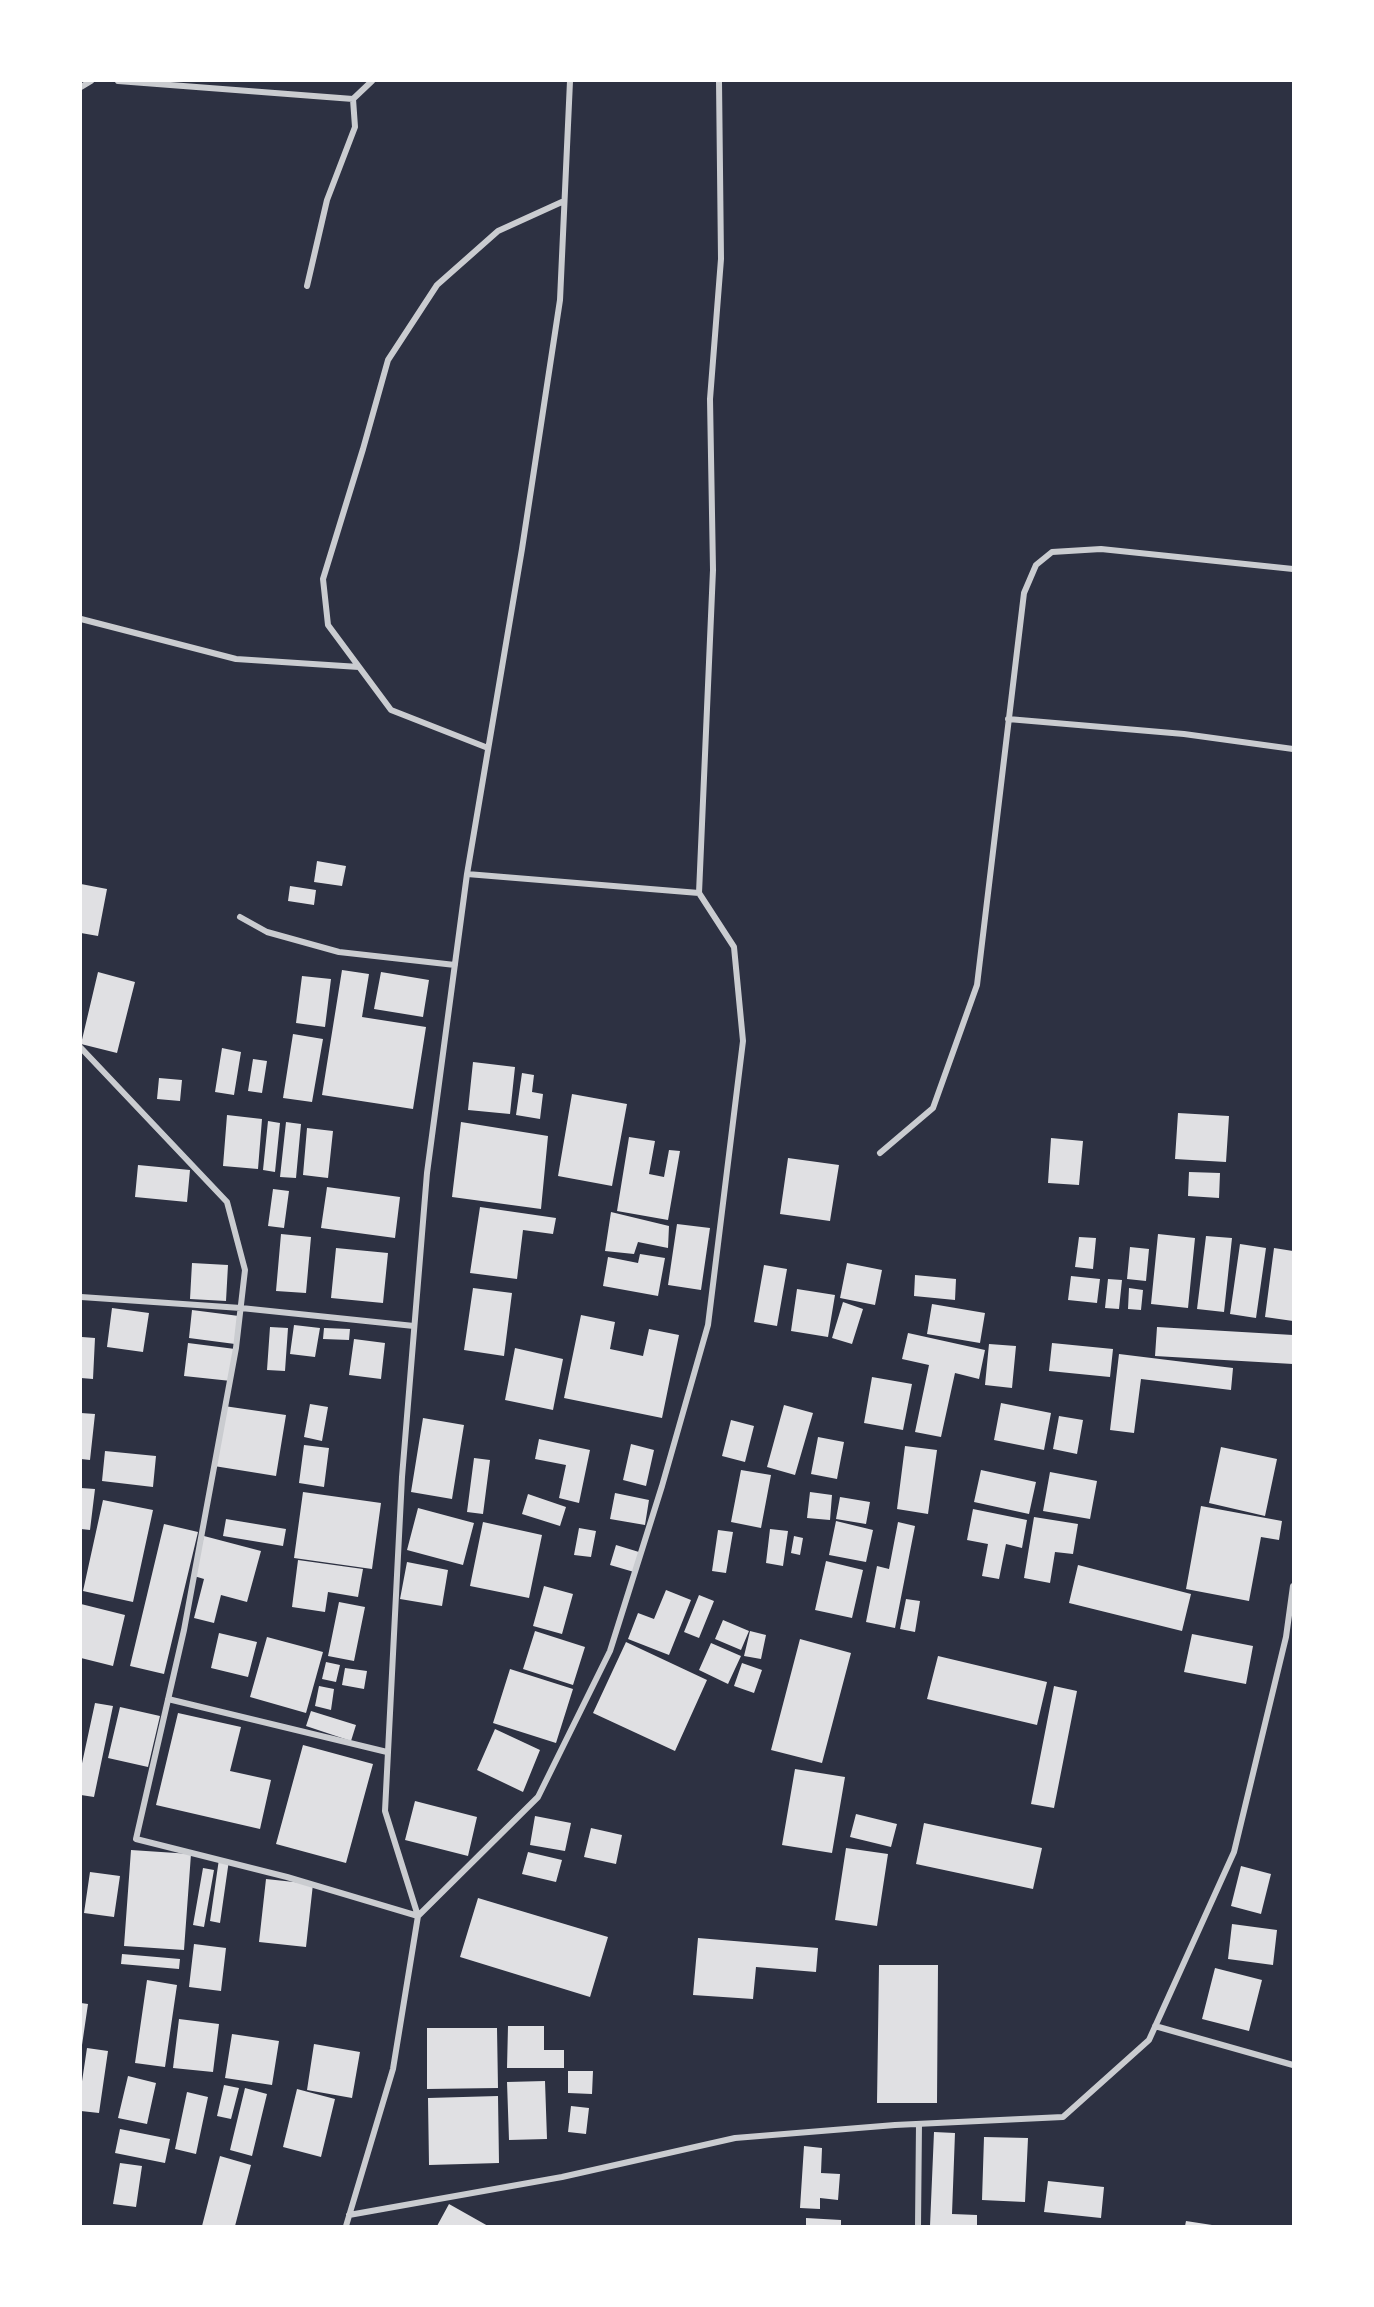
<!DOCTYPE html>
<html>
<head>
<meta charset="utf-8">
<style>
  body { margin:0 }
  #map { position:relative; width:1374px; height:2307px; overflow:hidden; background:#2d3142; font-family:"Work Sans",sans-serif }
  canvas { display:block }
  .frame { position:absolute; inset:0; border:82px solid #fff; pointer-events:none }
</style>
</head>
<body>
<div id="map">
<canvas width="1374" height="2307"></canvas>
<div class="frame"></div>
</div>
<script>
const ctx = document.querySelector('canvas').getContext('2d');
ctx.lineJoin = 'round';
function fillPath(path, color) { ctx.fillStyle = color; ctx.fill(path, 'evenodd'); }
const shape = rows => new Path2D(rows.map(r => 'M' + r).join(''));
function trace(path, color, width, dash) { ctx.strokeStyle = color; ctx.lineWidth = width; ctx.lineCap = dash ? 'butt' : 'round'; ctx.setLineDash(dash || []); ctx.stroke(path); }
fillPath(shape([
  [317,861,346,866,342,886,314,882],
  [81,884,107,889,98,936,81,933],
  [290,886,316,890,314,905,288,901],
  [342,970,369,974,362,1017,426,1027,413,1109,322,1095],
  [98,972,135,982,117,1053,81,1044],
  [381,972,429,980,423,1017,374,1009],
  [302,976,331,979,325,1027,296,1023],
  [293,1034,323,1039,312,1102,283,1098],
  [222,1048,241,1052,234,1095,215,1092],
  [253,1059,267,1061,262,1093,248,1091],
  [473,1062,515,1067,510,1114,468,1110],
  [522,1073,534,1075,532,1092,543,1094,540,1119,516,1115],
  [159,1078,182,1080,180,1101,157,1099],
  [572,1094,627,1104,612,1186,558,1176],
  [1178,1113,1229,1116,1226,1162,1175,1159],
  [227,1115,262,1119,258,1169,223,1166],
  [268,1121,280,1123,275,1172,263,1170],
  [286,1122,301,1124,296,1178,280,1177],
  [461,1122,548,1136,541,1209,452,1197],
  [307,1128,333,1131,328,1178,303,1175],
  [629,1137,655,1141,649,1174,664,1177,669,1150,680,1151,668,1220,617,1211],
  [1051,1138,1083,1141,1079,1185,1048,1183],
  [788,1158,839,1165,830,1221,780,1214],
  [138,1165,190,1170,187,1202,135,1197],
  [1189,1172,1220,1173,1219,1198,1188,1196],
  [327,1187,400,1197,395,1238,321,1228],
  [273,1189,289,1191,284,1228,268,1226],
  [480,1207,556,1218,553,1234,523,1230,517,1279,470,1273],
  [611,1212,669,1226,668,1248,638,1242,634,1254,605,1251],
  [677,1224,710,1228,701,1290,668,1285],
  [281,1234,311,1237,306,1293,276,1291],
  [1158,1234,1195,1238,1188,1308,1151,1304],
  [1206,1236,1232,1238,1224,1312,1197,1309],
  [1079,1237,1096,1238,1093,1269,1075,1267],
  [1240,1244,1266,1248,1256,1318,1230,1314],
  [1130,1247,1149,1249,1146,1281,1127,1279],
  [336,1248,388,1253,383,1303,331,1298],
  [1274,1248,1293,1251,1293,1321,1265,1317],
  [640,1254,665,1258,658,1296,603,1286,608,1257,638,1263],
  [192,1263,228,1265,226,1301,190,1299],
  [847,1263,882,1270,875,1305,840,1298],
  [764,1265,787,1269,777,1326,754,1322],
  [915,1275,956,1279,955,1300,914,1296],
  [1071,1276,1100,1279,1097,1303,1068,1300],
  [1108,1279,1122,1280,1119,1309,1105,1308],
  [473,1288,512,1293,504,1356,464,1350],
  [1129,1288,1143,1290,1141,1310,1128,1309],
  [797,1289,835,1295,828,1337,791,1331],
  [843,1302,863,1309,852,1344,832,1338],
  [932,1304,985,1313,980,1343,927,1334],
  [112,1308,149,1313,143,1352,107,1347],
  [192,1310,239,1316,235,1344,189,1338],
  [581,1315,615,1322,610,1349,643,1356,649,1329,679,1335,662,1418,564,1398],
  [294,1325,320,1328,315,1357,290,1354],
  [270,1327,288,1328,285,1371,267,1370],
  [1157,1327,1293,1335,1293,1364,1155,1356],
  [324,1328,350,1329,349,1340,323,1339],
  [908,1333,985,1350,979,1379,955,1373,941,1437,915,1432,929,1365,902,1359],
  [82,1337,95,1338,93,1379,81,1378],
  [354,1339,385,1343,381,1379,349,1375],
  [188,1343,235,1349,231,1381,184,1376],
  [1052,1343,1113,1349,1110,1377,1049,1371],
  [989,1344,1016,1346,1012,1388,985,1385],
  [515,1348,563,1359,553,1410,505,1400],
  [1119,1354,1233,1368,1231,1390,1141,1379,1134,1433,1110,1430],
  [872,1377,912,1384,903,1430,864,1423],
  [1001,1403,1051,1413,1044,1450,994,1440],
  [310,1404,328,1407,322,1441,304,1437],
  [784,1405,813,1413,795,1475,767,1467],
  [224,1406,286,1415,276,1476,214,1466],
  [81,1413,95,1414,90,1460,81,1459],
  [1059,1416,1083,1420,1077,1454,1053,1449],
  [423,1418,464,1425,452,1499,411,1492],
  [731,1420,754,1426,745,1462,722,1456],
  [818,1437,844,1442,837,1479,811,1474],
  [539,1439,590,1450,579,1503,559,1498,566,1465,535,1459],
  [631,1444,654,1450,646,1486,623,1480],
  [304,1445,329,1448,324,1487,299,1483],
  [905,1446,937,1450,928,1514,897,1509],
  [1221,1447,1277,1459,1265,1516,1209,1503],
  [105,1451,156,1456,153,1487,102,1481],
  [474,1458,490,1460,483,1514,467,1512],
  [741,1470,771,1475,761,1528,731,1522],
  [981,1470,1036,1482,1029,1514,974,1502],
  [1050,1472,1097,1481,1090,1519,1043,1511],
  [81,1488,95,1489,90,1530,81,1529],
  [303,1492,381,1503,372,1569,294,1558],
  [810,1492,832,1495,830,1520,807,1518],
  [615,1493,649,1500,645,1525,610,1519],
  [528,1494,566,1507,560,1526,522,1514],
  [840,1497,870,1502,866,1524,836,1519],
  [103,1500,153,1510,133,1602,83,1591],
  [1201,1506,1282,1521,1279,1540,1261,1537,1249,1601,1186,1589],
  [418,1508,474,1523,463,1565,407,1550],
  [973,1509,1027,1520,1022,1548,1006,1544,999,1579,982,1576,988,1544,967,1540],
  [1034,1517,1078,1524,1073,1554,1055,1552,1050,1583,1024,1578],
  [226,1519,286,1529,283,1546,223,1536],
  [836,1521,873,1530,866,1562,829,1555],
  [483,1522,542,1535,529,1598,470,1586],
  [898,1522,915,1526,895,1628,866,1622,877,1566,889,1569],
  [164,1524,198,1532,164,1674,130,1666],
  [579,1528,596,1531,591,1557,574,1555],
  [770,1529,788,1531,783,1566,766,1563],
  [718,1530,733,1532,726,1573,712,1571],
  [204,1536,261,1551,247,1602,221,1595,214,1623,194,1618,204,1579,194,1576],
  [794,1536,803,1538,800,1555,791,1553],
  [616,1545,639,1552,634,1572,610,1565],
  [298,1560,363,1569,358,1597,328,1592,325,1612,292,1607],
  [826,1561,863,1570,852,1618,815,1610],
  [407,1562,448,1570,442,1606,400,1599],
  [1078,1565,1191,1594,1182,1631,1069,1603],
  [544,1586,573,1594,562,1634,533,1626],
  [666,1590,691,1600,669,1655,628,1639,638,1613,654,1619],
  [699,1595,714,1601,699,1638,684,1632],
  [906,1599,920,1601,915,1632,900,1629],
  [339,1602,365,1607,354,1661,328,1656],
  [81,1604,125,1615,113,1666,81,1658],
  [723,1620,749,1631,741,1650,715,1639],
  [535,1631,585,1647,573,1685,523,1669],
  [750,1631,766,1635,761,1659,744,1656],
  [219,1633,257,1642,248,1677,211,1668],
  [1192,1634,1253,1646,1246,1684,1184,1672],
  [267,1637,323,1652,306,1713,250,1697],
  [800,1639,851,1653,822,1763,771,1750],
  [626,1642,707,1680,675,1751,593,1713],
  [711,1643,741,1656,728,1684,699,1670],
  [938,1656,1047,1682,1037,1725,927,1699],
  [326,1662,340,1665,336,1682,322,1679],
  [742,1663,762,1670,754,1693,734,1686],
  [345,1668,367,1671,364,1689,342,1685],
  [510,1669,573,1689,556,1743,493,1723],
  [319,1686,334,1689,331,1710,315,1706],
  [1054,1686,1077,1691,1054,1808,1031,1804],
  [95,1703,113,1706,94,1797,81,1795,81,1768],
  [120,1707,160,1716,148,1767,108,1758],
  [311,1711,356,1725,351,1741,306,1726],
  [178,1713,241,1727,230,1771,271,1780,260,1829,156,1805],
  [495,1729,540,1750,523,1792,477,1770],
  [303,1745,373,1764,346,1863,276,1844],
  [795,1769,845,1777,832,1853,782,1845],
  [415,1801,477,1817,468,1856,405,1840],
  [856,1814,897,1824,891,1847,850,1837],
  [535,1816,571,1823,565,1851,530,1845],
  [924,1823,1042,1848,1033,1889,916,1864],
  [591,1828,622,1835,616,1864,584,1857],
  [846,1848,888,1854,877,1926,835,1920],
  [131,1850,191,1854,184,1950,124,1946],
  [528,1852,562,1860,556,1882,522,1874],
  [219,1859,229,1860,220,1923,210,1921],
  [1241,1866,1271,1874,1261,1914,1231,1906],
  [203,1868,214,1870,204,1927,193,1925],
  [90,1872,120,1876,114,1917,84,1913],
  [266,1879,313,1884,306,1947,259,1942],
  [478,1898,608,1937,590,1997,460,1957],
  [1232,1924,1277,1930,1273,1965,1228,1959],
  [698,1938,818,1948,816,1972,756,1967,753,1999,693,1995],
  [194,1944,226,1948,221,1991,189,1987],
  [122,1954,180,1959,179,1969,121,1964],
  [879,1965,938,1965,937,2103,877,2103],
  [1215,1968,1262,1980,1249,2031,1202,2019],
  [147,1980,177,1985,165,2067,135,2063],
  [81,2003,88,2004,82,2045,81,2045],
  [179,2019,219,2024,213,2072,173,2068],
  [508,2026,544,2026,544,2050,564,2050,564,2068,507,2068],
  [427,2028,497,2028,498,2088,427,2089],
  [232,2034,279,2041,272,2085,225,2078],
  [314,2044,360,2052,352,2098,307,2090],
  [87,2048,108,2051,99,2113,81,2111,81,2088],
  [568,2071,593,2071,592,2094,568,2093],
  [128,2076,156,2083,147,2124,118,2118],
  [545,2081,547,2139,509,2140,507,2082],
  [224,2085,239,2088,231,2119,217,2116],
  [245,2088,267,2094,252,2156,230,2150],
  [297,2089,335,2099,321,2157,283,2147],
  [187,2092,208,2097,196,2154,175,2149],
  [498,2096,499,2163,429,2165,428,2098],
  [571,2106,589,2108,586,2134,568,2132],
  [120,2129,170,2139,165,2163,115,2153],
  [934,2132,955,2133,952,2214,977,2215,977,2226,930,2226],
  [984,2137,1028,2138,1025,2202,982,2200],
  [804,2146,822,2148,821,2173,840,2174,838,2200,820,2198,820,2209,800,2208],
  [220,2156,251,2165,235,2226,202,2226],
  [120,2163,142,2166,136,2207,113,2204],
  [1048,2181,1104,2187,1101,2218,1044,2212],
  [449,2204,488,2226,437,2226],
  [806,2218,841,2220,841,2226,806,2226],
  [1186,2221,1212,2225,1212,2226,1185,2226]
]), '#e0e0e3');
trace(shape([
  [118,81,353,99,372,81],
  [81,87,91,81],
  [307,286,327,200,355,127,353,99],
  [81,619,236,659,359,667],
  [1008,719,1184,734,1293,749],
  [488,748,391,710,328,625,323,579,363,449,388,360,437,285,498,231,564,201],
  [467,874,699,893,713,570,710,399,721,259,719,81],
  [240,917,267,932,339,952,455,965],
  [81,1048,227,1202,245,1270,236,1348,184,1630,136,1839,287,1877,418,1916],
  [880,1153,933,1108,977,985,1024,593,1036,565,1052,552,1101,549,1293,569],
  [81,1297,241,1308,414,1326],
  [168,1699,387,1752],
  [418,1916,385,1811,402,1477,427,1173,467,874,522,549,560,300,570,81],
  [1155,2026,1293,2065],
  [349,2215,562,2177,735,2138,895,2125,1063,2117,1149,2040,1234,1852,1286,1637,1293,1586],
  [346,2226,393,2069,418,1916,538,1797,610,1651,662,1486,708,1325,743,1041,734,947,699,893],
  [918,2226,919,2124]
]), '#caccd0', 6);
</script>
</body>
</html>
